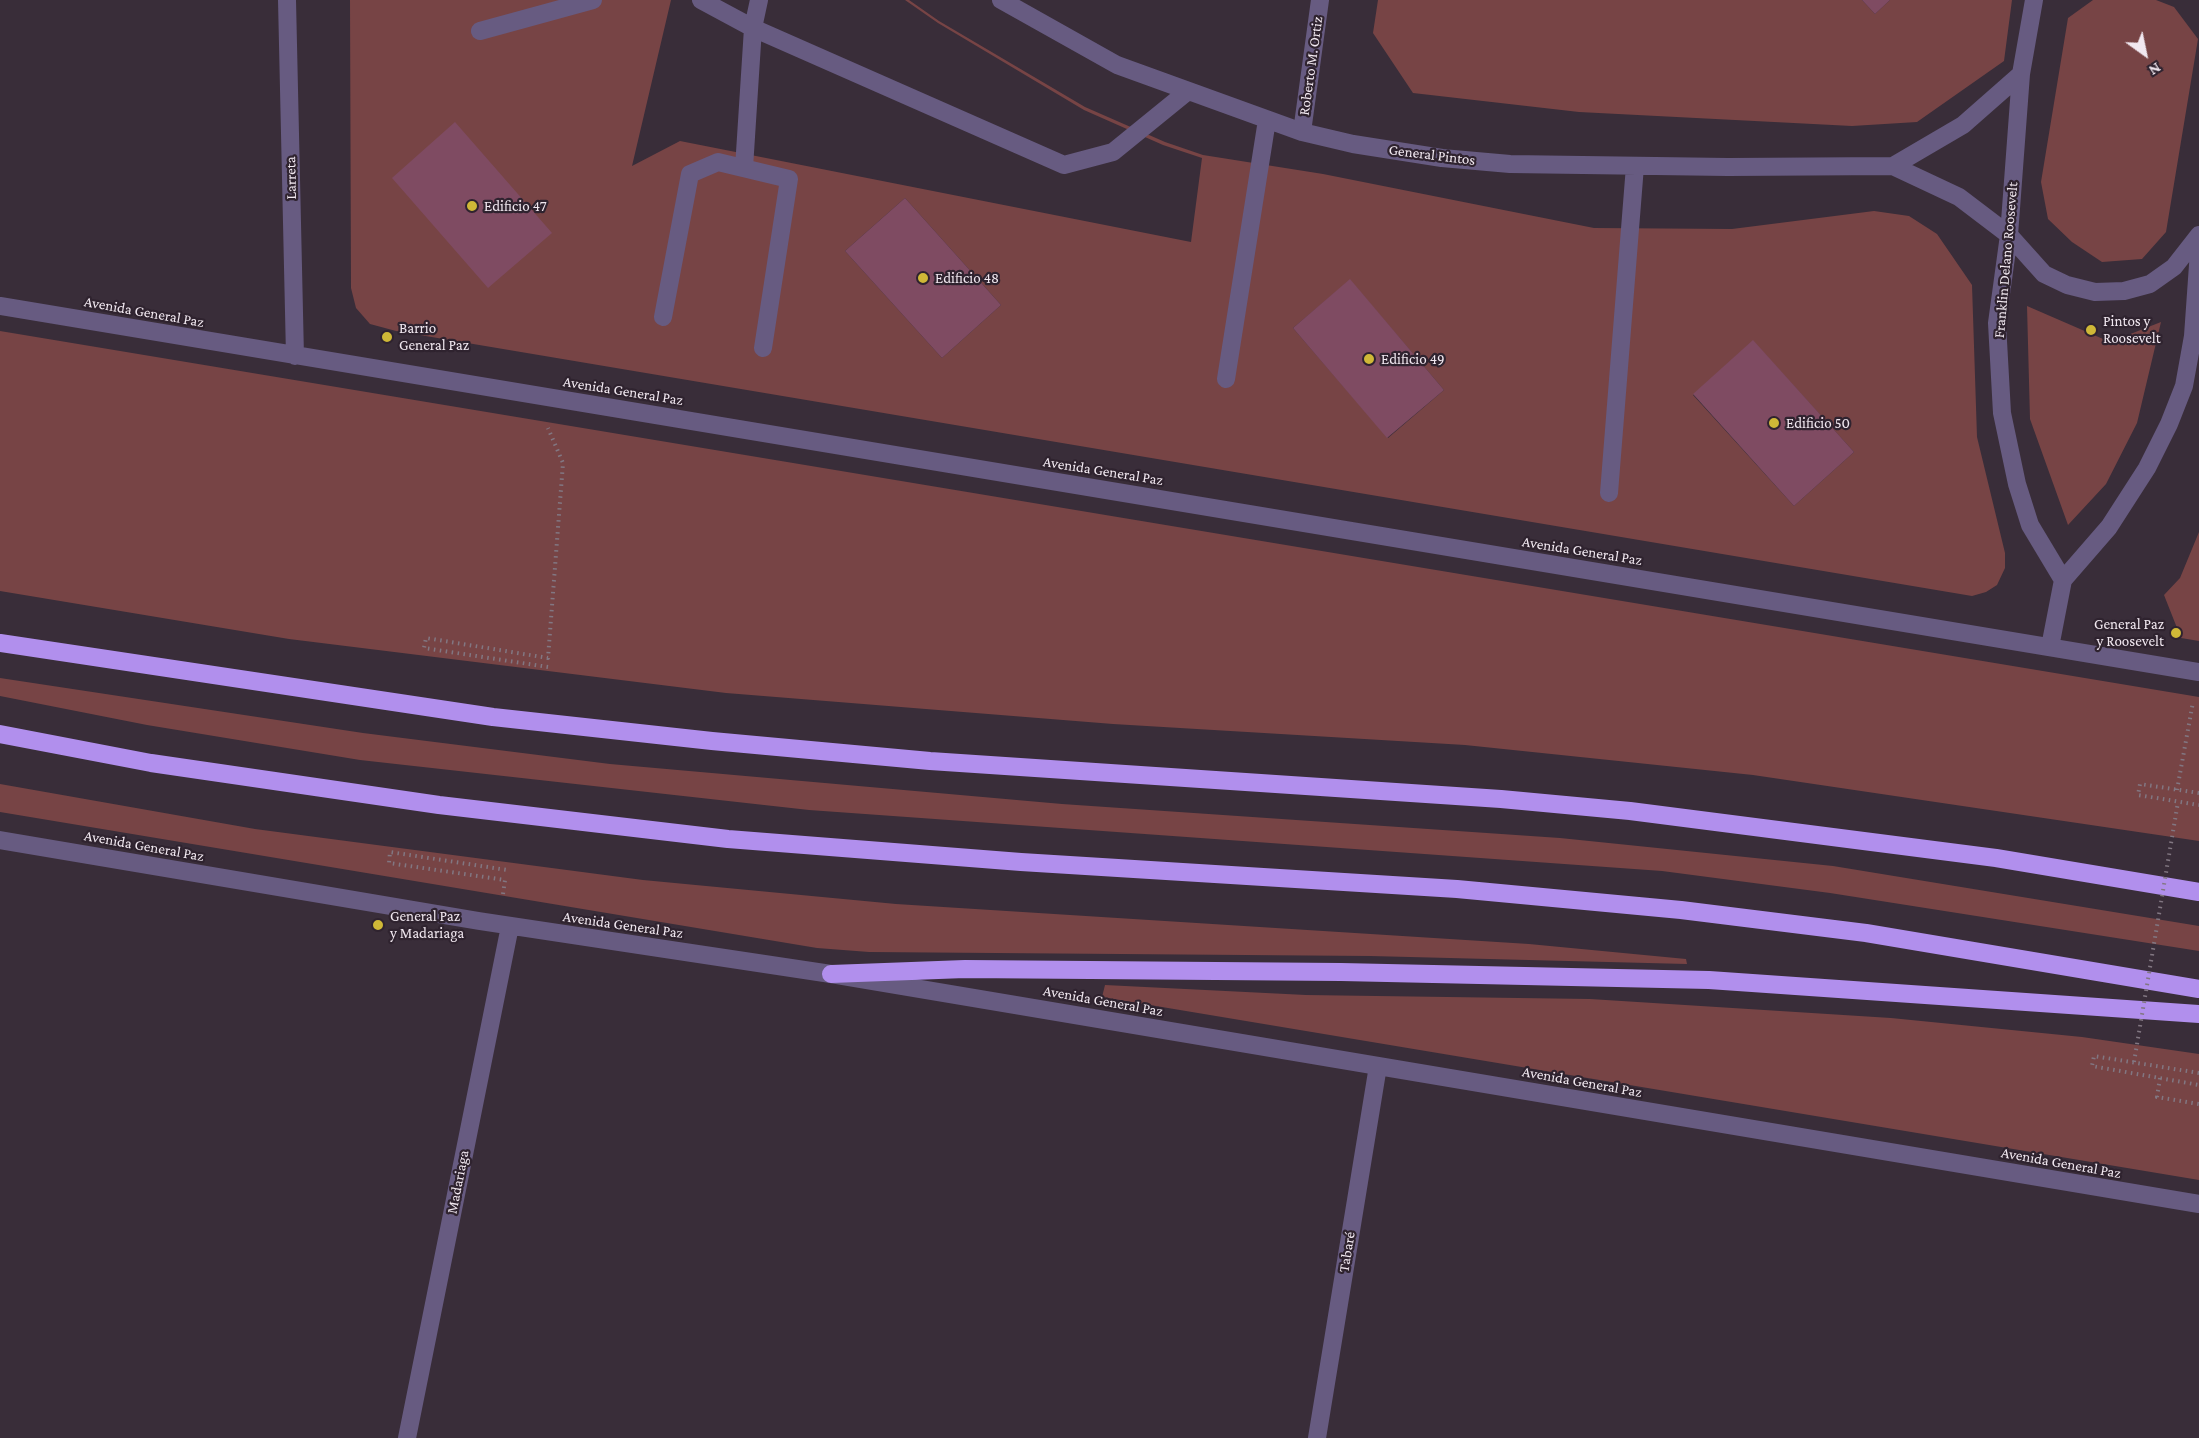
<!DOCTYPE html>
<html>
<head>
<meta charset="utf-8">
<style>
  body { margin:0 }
  #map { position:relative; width:2199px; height:1438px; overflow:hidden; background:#392d39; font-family:"Crimson Pro",serif }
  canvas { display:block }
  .north { position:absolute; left:2115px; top:24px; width:60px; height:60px; -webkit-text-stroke:4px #2f232f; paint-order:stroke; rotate:147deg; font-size:16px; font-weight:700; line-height:24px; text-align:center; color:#f1e8f0 }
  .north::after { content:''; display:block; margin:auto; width:21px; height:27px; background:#f1e8f0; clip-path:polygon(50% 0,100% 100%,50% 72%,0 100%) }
</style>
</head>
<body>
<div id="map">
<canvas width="2199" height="1438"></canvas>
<div class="north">N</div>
</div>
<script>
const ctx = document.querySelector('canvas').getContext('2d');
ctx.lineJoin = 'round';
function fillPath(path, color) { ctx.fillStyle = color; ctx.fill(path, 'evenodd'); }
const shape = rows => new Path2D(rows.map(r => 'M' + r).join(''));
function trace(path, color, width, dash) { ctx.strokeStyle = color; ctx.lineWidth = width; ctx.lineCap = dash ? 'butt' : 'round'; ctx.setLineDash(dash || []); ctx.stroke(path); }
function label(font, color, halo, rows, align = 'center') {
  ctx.font = font + ' "Crimson Pro",serif'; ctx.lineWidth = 4.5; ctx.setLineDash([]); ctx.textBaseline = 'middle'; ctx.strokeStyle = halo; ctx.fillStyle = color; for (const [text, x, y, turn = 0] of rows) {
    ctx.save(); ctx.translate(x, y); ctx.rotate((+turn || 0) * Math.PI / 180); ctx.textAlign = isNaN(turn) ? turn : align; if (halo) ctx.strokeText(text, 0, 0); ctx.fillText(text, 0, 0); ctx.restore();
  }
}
fillPath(shape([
  [350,0,671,0,632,166,680,141,1191,242,1202,158,1163,145,1084,110,938,23,905,0,909,0,939,21,1085,107,1165,142,1203,155,1323,174,1594,228,1732,229,1874,211,1909,216,1937,234,1972,285,1977,437,2005,553,2005,568,1997,585,1986,592,1972,596,396,331,370,324,356,308,351,288],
  [905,198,1001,305,942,358,845,251],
  [1350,280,1444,390,1388,438,1293,328],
  [1753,341,1854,452,1794,506,1693,395],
  [1378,0,1862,0,1875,14,1890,0,2012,0,2004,61,1917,122,1852,126,1579,112,1413,93,1373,33],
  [2093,0,2156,0,2174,7,2198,39,2166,232,2142,259,2102,262,2072,242,2048,219,2041,182,2068,18],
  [2027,306,2110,342,2161,322,2137,423,2106,484,2068,525,2030,419],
  [0,331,2199,697,2199,841,1753,775,1465,745,1113,724,726,693,289,639,0,591],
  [2199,532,2199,641,2181,638,2164,595,2180,578],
  [0,678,363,733,610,764,1062,804,1560,838,1833,866,2199,926,2199,951,1830,893,1662,871,809,810,360,760,147,725,0,696],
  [0,784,255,829,643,880,896,904,1529,944,1686,959,1687,964,1370,956,869,952,817,948,0,812],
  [1105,985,1306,995,1590,999,1891,1018,2082,1037,2199,1054,2199,1180,1102,997]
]), '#774445');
fillPath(shape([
  [1862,0,1890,0,1875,14],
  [455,122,552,233,488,288,392,178],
  [905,198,1001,305,942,358,845,251],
  [1350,279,1444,390,1387,438,1293,328],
  [1753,340,1854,452,1794,506,1693,394]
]), '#7f4b62');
trace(shape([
  [548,667,424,648,426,638,548,658,563,463,548,428],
  [2177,790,2193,702],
  [2199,793,2140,784,2138,795,2199,805],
  [503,894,505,880,389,863,390,852,507,870],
  [2199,1073,2094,1056,2092,1066,2199,1085],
  [2160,1078,2157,1097,2199,1104]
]), '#827782', 4, [1.5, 4.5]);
trace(shape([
  [287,0,295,356],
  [701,0,753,28,744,168],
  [759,0,753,28,1064,165,1113,152,1188,91],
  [1001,0,1117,65,1302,132,1353,144,1442,158,1510,164,1728,167,1893,166,1959,197,2009,235,2044,274,2067,285,2095,292,2124,291,2150,284,2174,267,2199,235],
  [2034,0,2021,74,2009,235,1997,323,2002,413,2017,484,2030,525,2063,580],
  [480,31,593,0],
  [1302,132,1320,0],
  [1893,166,1963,125,2021,74],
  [0,306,2199,672],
  [663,317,690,174,718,162,789,179,763,348],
  [1226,379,1267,120],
  [1609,493,1635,166],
  [2050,647,2063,580,2109,527,2147,468,2169,424,2184,386,2193,336,2199,251],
  [0,840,479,921,831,974,2199,1204],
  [407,1438,510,926],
  [1317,1438,1378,1066]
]), '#675b81', 18);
trace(shape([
  [0,643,493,717,712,741,930,761,1501,799,1630,811,1996,858,2199,892],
  [0,734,151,763,439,805,728,839,1021,862,1457,889,1681,910,1866,933,2199,989],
  [831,974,965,969,1341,972,1709,980,2199,1014]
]), '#b18fed', 18);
trace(shape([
  [2134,1062,2178,802]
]), '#827782', 4, [1.5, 4.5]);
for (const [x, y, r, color] of [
  [472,206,6,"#cfb837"],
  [923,278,6,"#cfb837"],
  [2091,330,6,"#cfb837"],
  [387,337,6,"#cfb837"],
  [1369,359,6,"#cfb837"],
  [1774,423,6,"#cfb837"],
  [2176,633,6,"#cfb837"],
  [378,925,6,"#cfb837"]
]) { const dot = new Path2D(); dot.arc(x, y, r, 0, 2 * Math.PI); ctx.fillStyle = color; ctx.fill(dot); trace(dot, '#2f232f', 2); }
label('15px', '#f1e8f0', '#2f232f', [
  ["Roberto M. Ortiz",1311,66,-82],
  ["General Pintos",1432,155,7],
  ["Larreta",291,178,-91],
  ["Franklin Delano Roosevelt",2006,260,-85],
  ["Avenida General Paz",144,312,10],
  ["Avenida General Paz",623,391,9],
  ["Avenida General Paz",1103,471,9],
  ["Avenida General Paz",1582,551,9],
  ["Avenida General Paz",144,846,10],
  ["Avenida General Paz",623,925,8],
  ["Avenida General Paz",1103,1001,10],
  ["Avenida General Paz",1582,1082,10],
  ["Avenida General Paz",2061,1163,10],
  ["Madariaga",458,1182,-79],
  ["Tabaré",1347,1252,-81]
]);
label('15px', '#f1e8f0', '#2f232f', [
  ["Edificio 47",484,206],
  ["Edificio 48",935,278],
  ["Pintos y",2103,321],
  ["Roosevelt",2103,338],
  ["Barrio",399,328],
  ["General Paz",399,345],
  ["Edificio 49",1381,359],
  ["Edificio 50",1786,423],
  ["General Paz",2164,624,"right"],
  ["y Roosevelt",2164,641,"right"],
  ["General Paz",390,916],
  ["y Madariaga",390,933]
], 'left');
</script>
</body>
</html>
